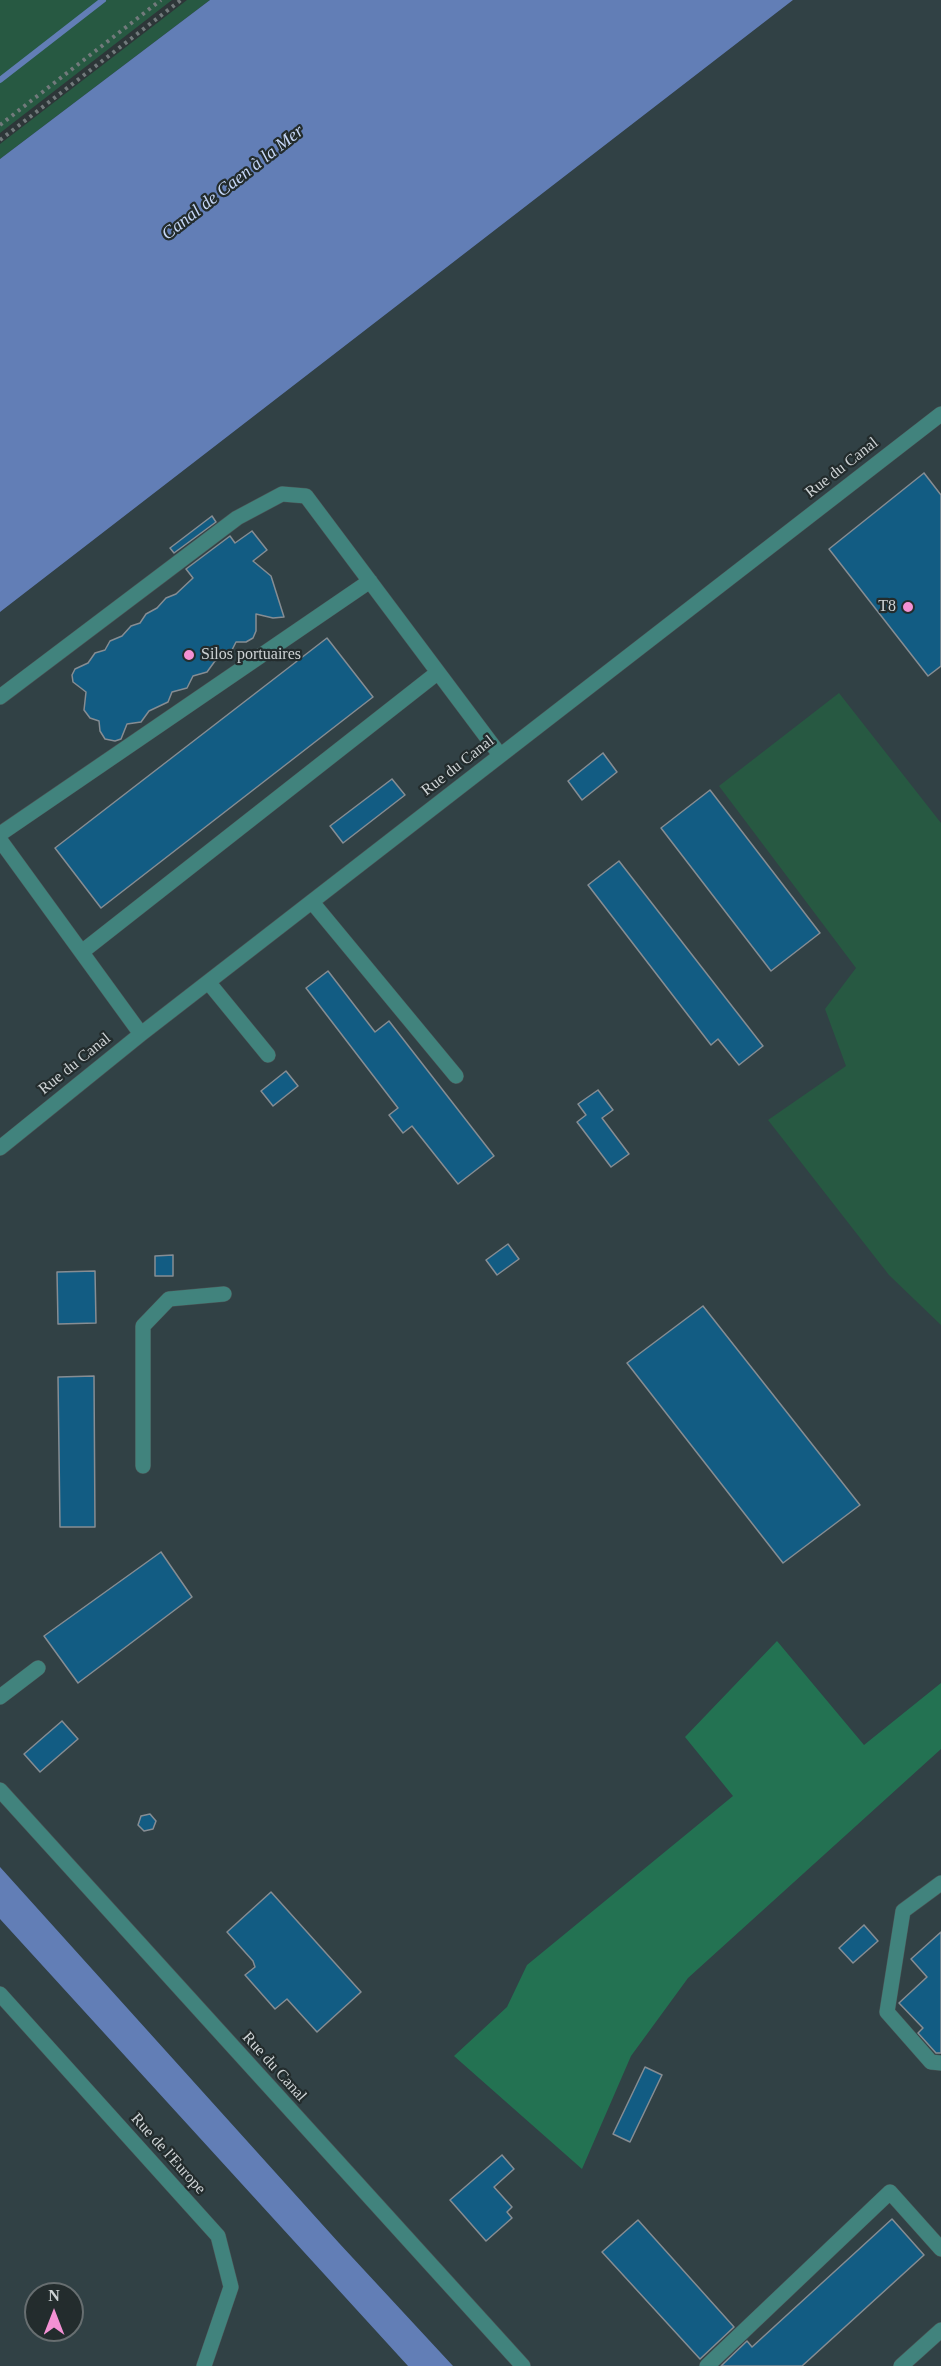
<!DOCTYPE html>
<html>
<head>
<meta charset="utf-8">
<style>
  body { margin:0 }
  #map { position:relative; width:941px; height:2366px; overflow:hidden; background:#2d3638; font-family:Georgia,serif }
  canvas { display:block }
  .north { position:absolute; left:24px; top:2282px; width:60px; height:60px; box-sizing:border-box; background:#232c2d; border:2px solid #676e70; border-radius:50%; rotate:0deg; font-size:16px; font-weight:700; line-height:24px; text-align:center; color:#cdd2d4 }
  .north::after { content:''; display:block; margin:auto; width:21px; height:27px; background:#f491d4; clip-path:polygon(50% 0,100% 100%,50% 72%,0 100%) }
</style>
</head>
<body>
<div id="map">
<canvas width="941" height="2366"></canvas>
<div class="north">N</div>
</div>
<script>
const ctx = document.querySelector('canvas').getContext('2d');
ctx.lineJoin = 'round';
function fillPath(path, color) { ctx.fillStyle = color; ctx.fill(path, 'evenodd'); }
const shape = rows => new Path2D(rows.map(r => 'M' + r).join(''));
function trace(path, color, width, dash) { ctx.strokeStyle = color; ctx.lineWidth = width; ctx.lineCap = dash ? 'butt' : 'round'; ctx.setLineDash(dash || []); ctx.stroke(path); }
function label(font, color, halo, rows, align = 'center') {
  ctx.font = font + ' Georgia,serif'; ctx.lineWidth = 4.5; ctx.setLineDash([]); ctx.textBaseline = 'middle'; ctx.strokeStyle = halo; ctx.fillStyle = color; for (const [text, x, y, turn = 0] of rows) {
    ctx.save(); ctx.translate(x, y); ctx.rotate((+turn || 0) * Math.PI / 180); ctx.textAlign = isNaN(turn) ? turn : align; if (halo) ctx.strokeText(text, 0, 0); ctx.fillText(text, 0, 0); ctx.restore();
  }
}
fillPath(shape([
  [793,0,941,0,941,2366,0,2366,0,612],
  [36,2294,72,2294,72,2330,36,2330]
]), '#314145');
fillPath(shape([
  [0,0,172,0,0,133],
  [187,0,210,0,0,159,0,144],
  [839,693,941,823,941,1325,889,1275,768,1120,846,1066,825,1009,856,968,719,786]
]), '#275942');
fillPath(shape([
  [777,1641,864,1745,941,1683,941,1749,688,1978,631,2056,582,2169,454,2056,507,2007,527,1965,733,1796,685,1737]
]), '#237252');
fillPath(shape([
  [210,0,793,0,0,612,0,159],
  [0,1867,339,2243,453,2366,408,2366,0,1919]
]), '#627eb6');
trace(shape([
  [0,80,103,0]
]), '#627eb6', 6);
const building = shape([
  [924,473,941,495,941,666,928,676,829,549,924,473],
  [212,516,216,522,174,553,170,548,212,516],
  [252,531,267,550,253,561,271,576,284,617,273,618,256,614,256,631,253,638,246,642,236,642,230,654,215,661,207,672,193,676,187,688,172,692,168,702,149,711,141,722,127,724,121,739,115,741,105,739,100,731,99,721,90,718,84,710,86,692,73,682,72,675,75,669,88,663,95,653,105,650,110,641,122,636,131,626,140,623,146,614,157,608,166,598,176,594,193,578,186,569,230,536,235,543,252,531],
  [327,638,373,697,101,908,55,848,327,638],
  [603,753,617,772,582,800,568,781,603,753],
  [392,779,405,795,343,843,330,826,392,779],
  [710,790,820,933,771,971,661,828,710,790],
  [619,861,763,1046,739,1065,718,1039,711,1045,588,885,619,861],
  [328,971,375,1032,389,1021,494,1156,458,1184,412,1126,403,1133,389,1115,398,1108,306,988,328,971],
  [286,1071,298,1086,273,1106,261,1091,286,1071],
  [598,1090,613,1110,602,1118,629,1154,611,1167,577,1122,586,1115,578,1104,598,1090],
  [508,1244,519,1259,497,1275,486,1260,508,1244],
  [173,1255,173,1276,155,1276,155,1256,173,1255],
  [95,1271,96,1323,58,1324,57,1272,95,1271],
  [703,1306,860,1505,783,1563,627,1363,703,1306],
  [94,1376,95,1527,60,1527,58,1377,94,1376],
  [161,1552,192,1597,78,1683,44,1636,161,1552],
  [62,1721,78,1739,40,1772,24,1754,62,1721],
  [150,1814,156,1821,153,1829,144,1831,138,1825,141,1816,150,1814],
  [271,1892,361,1992,317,2032,287,1999,275,2009,245,1975,255,1967,253,1961,227,1932,271,1892],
  [864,1925,878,1941,853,1963,839,1948,864,1925],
  [941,1932,941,2053,936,2053,918,2033,923,2028,899,2003,927,1977,911,1959,941,1932],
  [645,2067,662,2075,630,2142,613,2134,645,2067],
  [502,2155,514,2169,494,2187,512,2207,507,2212,512,2218,486,2241,450,2200,502,2155],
  [892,2219,924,2255,802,2366,721,2366,747,2341,752,2347,892,2219],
  [638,2220,734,2327,700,2359,602,2252,638,2220]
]);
fillPath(building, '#125c83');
trace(building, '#868d93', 1.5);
const minor = shape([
  [0,697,237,518,282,494,306,496,500,755],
  [0,834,370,581],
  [0,840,141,1034],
  [312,902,456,1076],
  [83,951,437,673],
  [209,983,268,1055],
  [0,1148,141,1034,941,414],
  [143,1466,143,1326,169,1299,224,1294],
  [0,1697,38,1668],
  [0,1790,523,2366],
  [941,1883,903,1911,887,2012,931,2062,941,2063],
  [0,1994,218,2236,231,2287,204,2366],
  [707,2366,890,2192,941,2249],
  [901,2366,941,2330]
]);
trace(minor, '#4a5254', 16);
trace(shape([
  [0,125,161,0],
  [0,140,181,0]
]), '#727a7c', 4, [3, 4.5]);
trace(minor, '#41837d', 15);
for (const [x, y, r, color] of [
  [908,607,6,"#f491d4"],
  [189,655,6,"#f491d4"]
]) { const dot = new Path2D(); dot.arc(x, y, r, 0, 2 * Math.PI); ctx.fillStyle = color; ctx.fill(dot); trace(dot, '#232c2d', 2); }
label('16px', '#cdd2d4', '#232c2d', [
  ["Rue du Canal",842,468,-38],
  ["Rue du Canal",458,766,-38],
  ["Rue du Canal",75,1064,-39],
  ["Rue du Canal",274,2067,48],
  ["Rue de l'Europe",168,2154,48]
]);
label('16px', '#cdd2d4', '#232c2d', [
  ["T8",896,607],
  ["Silos portuaires",201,655,"left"]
], 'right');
label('italic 18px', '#c6d7f7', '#232c2d', [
  ["Canal de Caen à la Mer",233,183,-38]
]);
</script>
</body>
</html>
